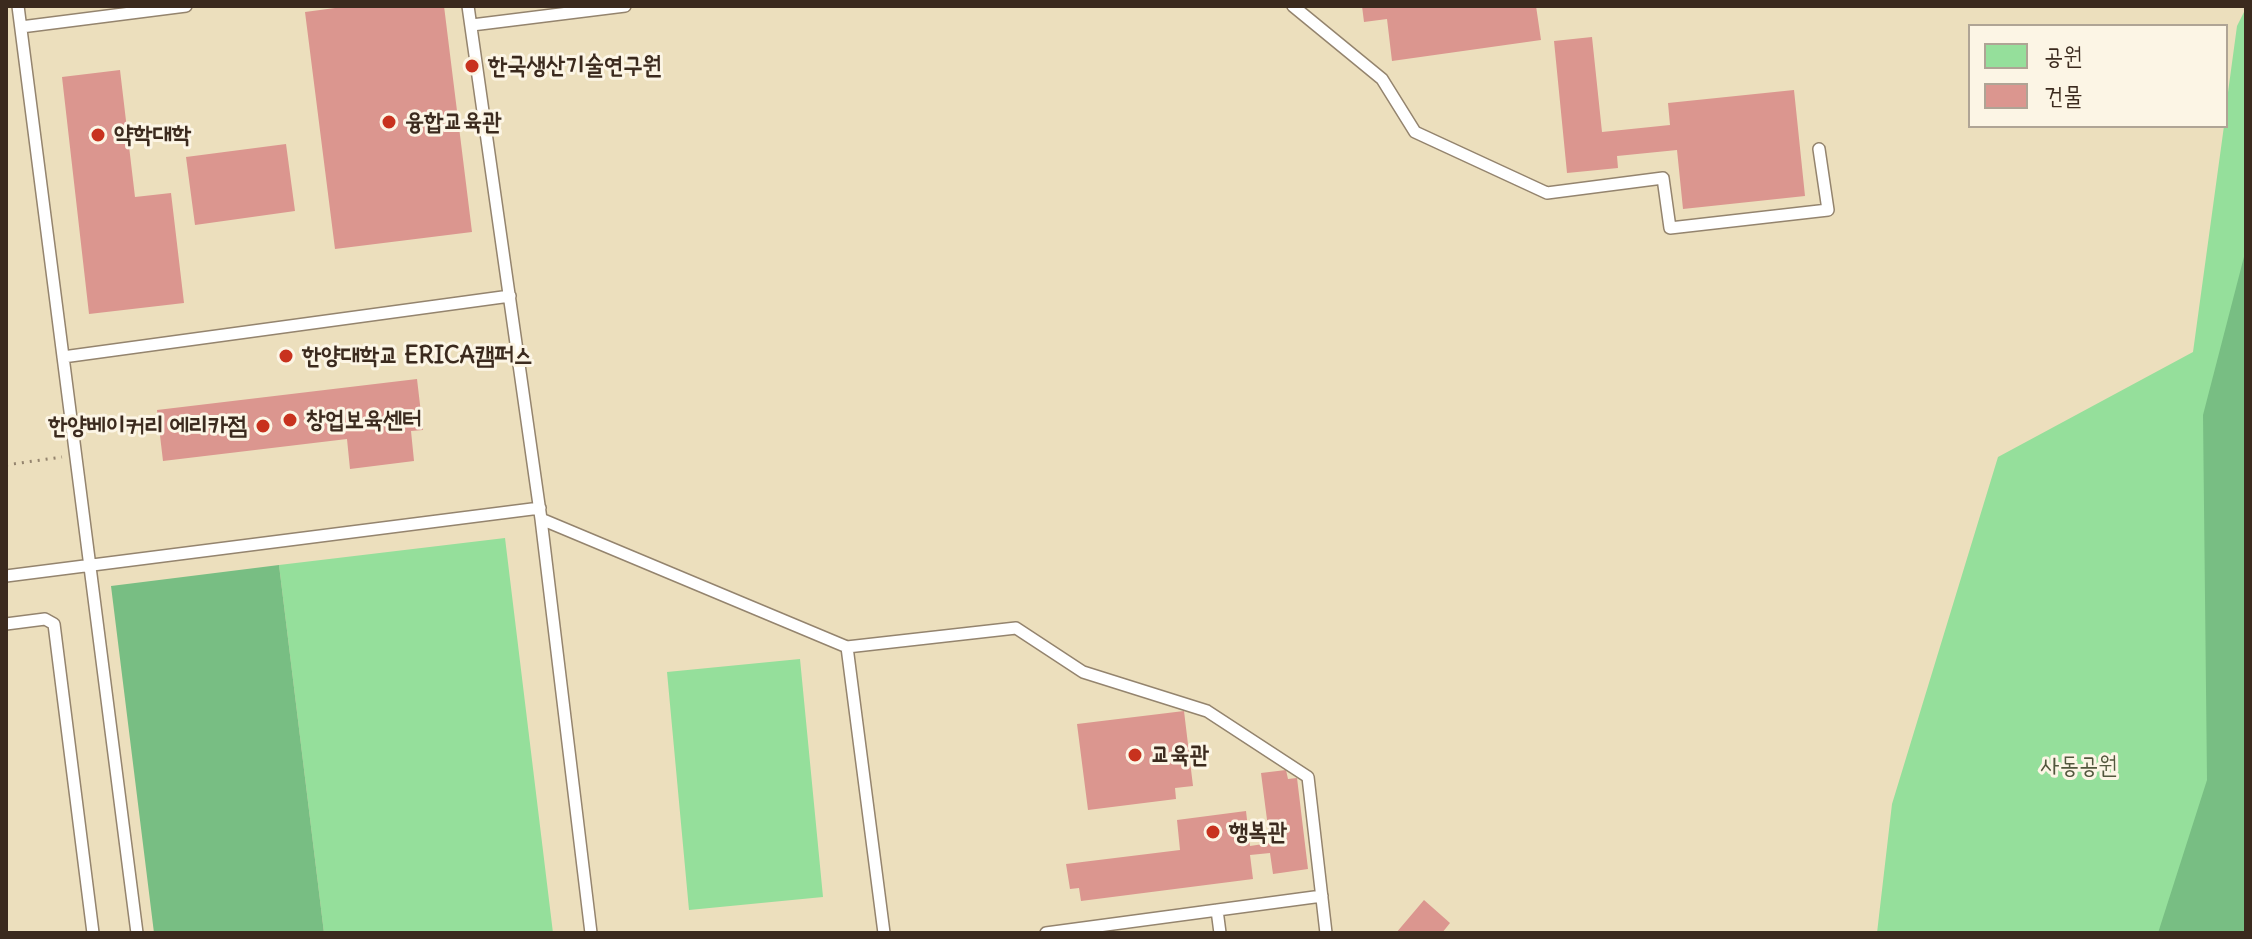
<!DOCTYPE html>
<html>
<head>
<meta charset="utf-8">
<style>
  body { margin:0 }
  #map { position:relative; width:2252px; height:939px; overflow:hidden; background:#ecdfbd; font-family:Delius,"Poor Story",sans-serif }
  canvas { display:block }
  .frame { position:absolute; inset:0; border:8px solid #3b2a1e; pointer-events:none }
  .legend { position:absolute; left:1968px; top:24px; width:260px; height:104px; box-sizing:border-box; background:#fcf5e5; border:2px solid #afa495; margin:0; padding:10px 14px; list-style:none; font-size:24px; color:#3b2a1e }
  .legend li { display:flex; align-items:center; gap:16px; height:40px }
  .legend b { width:40px; border:2px solid #afa495 }
</style>
</head>
<body>
<div id="map">
<canvas width="2252" height="939"></canvas>
<div class="frame"></div>
<ul class="legend">
<li><b style="height:22px;background:#95df9b"></b>공원</li>
<li><b style="height:22px;background:#db968f"></b>건물</li>
</ul>
</div>
<script>
const ctx = document.querySelector('canvas').getContext('2d');
ctx.lineJoin = 'round';
function fillPath(path, color) { ctx.fillStyle = color; ctx.fill(path, 'evenodd'); }
const shape = rows => new Path2D(rows.map(r => 'M' + r).join(''));
function trace(path, color, width, dash) { ctx.strokeStyle = color; ctx.lineWidth = width; ctx.lineCap = dash ? 'butt' : 'round'; ctx.setLineDash(dash || []); ctx.stroke(path); }
function label(font, color, halo, rows, align = 'center') {
  ctx.font = font + ' Delius,"Poor Story",sans-serif'; ctx.lineWidth = 6; ctx.setLineDash([]); ctx.textBaseline = 'middle'; ctx.strokeStyle = halo; ctx.fillStyle = color; for (const [text, x, y, turn = 0] of rows) {
    ctx.save(); ctx.translate(x, y); ctx.rotate((+turn || 0) * Math.PI / 180); ctx.textAlign = isNaN(turn) ? turn : align; if (halo) ctx.strokeText(text, 0, 0); ctx.fillText(text, 0, 0); ctx.restore();
  }
}
fillPath(shape([
  [2246,8,2246,933,1877,933,1892,804,1998,457,2193,352,2224,126,2226,126,2226,107,2237,26],
  [505,538,553,933,324,933,279,565],
  [800,659,823,897,689,910,667,672]
]), '#95df9b');
fillPath(shape([
  [2246,249,2246,933,2158,933,2207,780,2203,415],
  [279,565,324,933,154,933,111,586]
]), '#78be83');
fillPath(shape([
  [350,6,444,6,472,232,335,249,305,12],
  [1362,6,1536,6,1541,40,1392,61,1387,19,1364,22],
  [1592,37,1602,132,1670,125,1668,103,1794,90,1805,196,1683,209,1677,150,1617,156,1618,168,1567,173,1554,41],
  [120,70,135,197,171,193,184,303,89,314,62,77],
  [286,144,295,211,195,225,186,157],
  [417,379,423,430,411,431,414,461,350,469,347,439,163,461,157,410],
  [1184,711,1193,786,1175,788,1176,799,1088,810,1077,724],
  [1286,770,1288,779,1297,778,1308,869,1273,874,1270,853,1250,855,1253,879,1081,901,1079,888,1070,889,1066,864,1180,850,1177,820,1246,811,1250,846,1270,843,1261,773],
  [1424,900,1450,923,1442,933,1396,933]
]), '#db968f');
const lane = shape([
  [18,6,137,933],
  [468,6,541,519,591,933],
  [1293,6,1382,79,1415,132,1547,193,1663,178,1670,228,1828,210,1819,149],
  [472,25,625,6],
  [21,27,186,6],
  [63,357,510,296],
  [541,519,847,647,1016,628,1083,672,1207,711,1308,777,1326,933],
  [6,576,540,508],
  [6,624,45,619,54,624,93,933],
  [847,647,884,933],
  [1217,910,1220,933],
  [1046,933,1322,896]
]);
trace(lane, '#94846e', 14);
trace(shape([
  [6,465,62,457]
]), '#94846e', 3, [2, 6]);
trace(lane, '#fff', 11);
for (const [x, y, r, color] of [
  [472,66,8,"#c8321e"],
  [389,122,8,"#c8321e"],
  [98,135,8,"#c8321e"],
  [286,356,8,"#c8321e"],
  [290,420,8,"#c8321e"],
  [263,426,8,"#c8321e"],
  [1135,755,8,"#c8321e"],
  [1213,832,8,"#c8321e"]
]) { const dot = new Path2D(); dot.arc(x, y, r, 0, 2 * Math.PI); ctx.fillStyle = color; ctx.fill(dot); trace(dot, '#fcf5e5', 3); }
label('bold 24px', '#3b2a1e', '#fcf5e5', [
  ["한국생산기술연구원",488,66],
  ["융합교육관",405,122],
  ["약학대학",114,135],
  ["한양대학교 ERICA캠퍼스",302,356],
  ["창업보육센터",306,420],
  ["한양베이커리 에리카점",247,426,"right"],
  ["교육관",1151,755],
  ["행복관",1229,832]
], 'left');
label('24px', '#52573d', '#fcf5e5', [
  ["사동공원",2079,766]
]);
</script>
</body>
</html>
